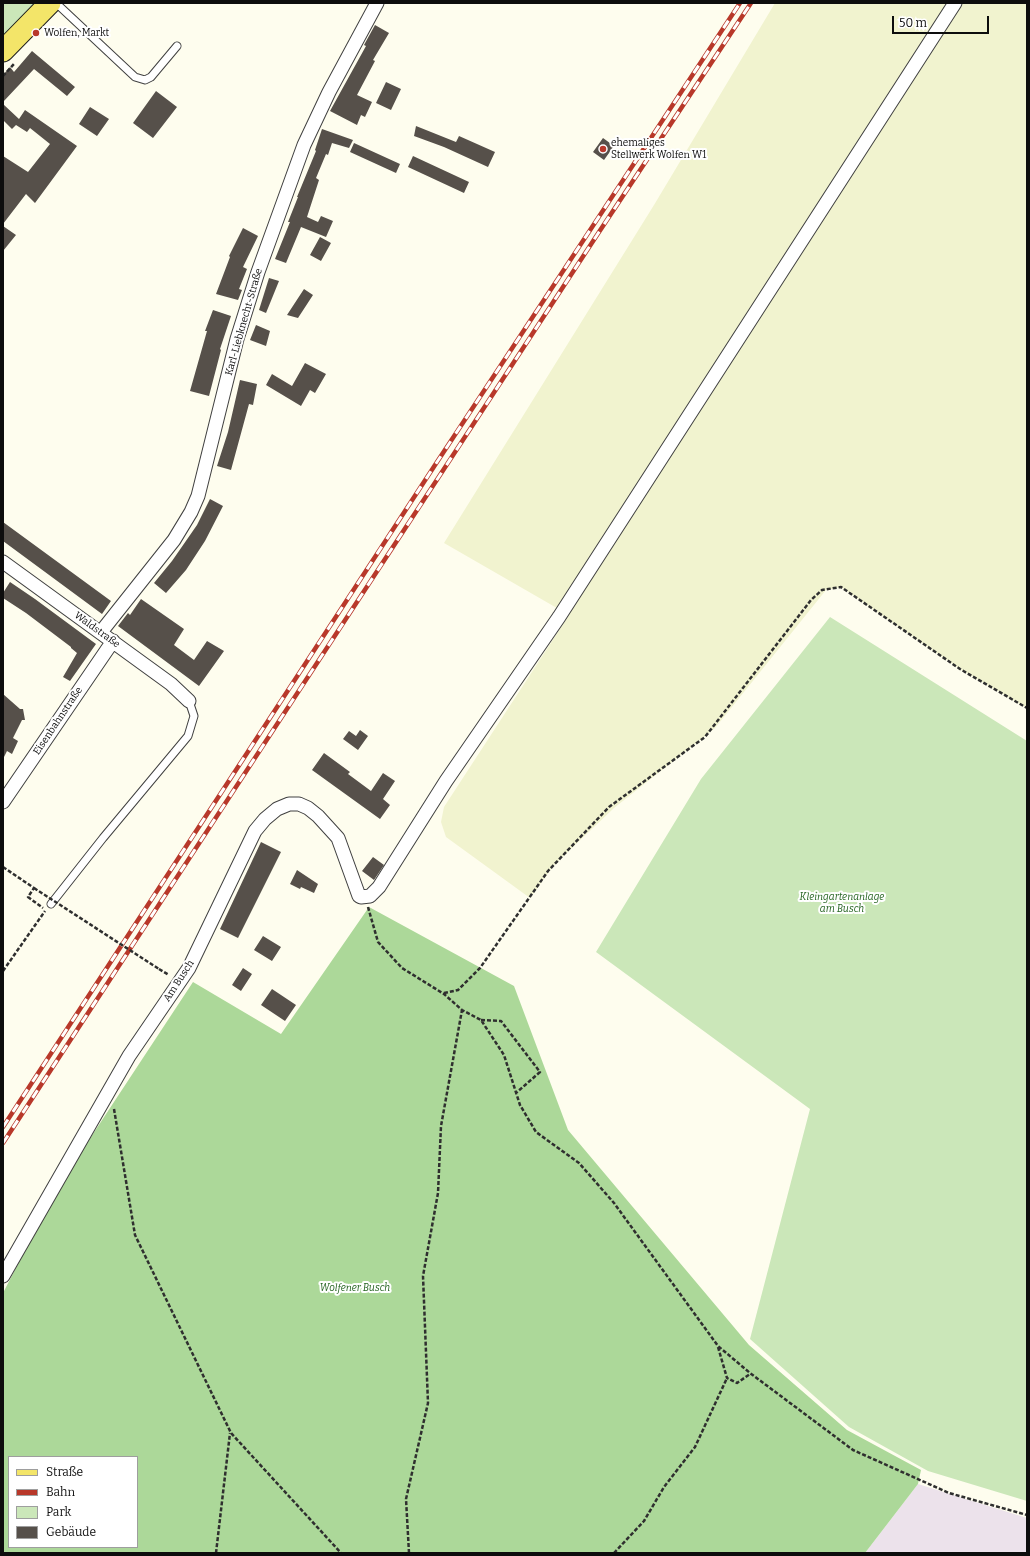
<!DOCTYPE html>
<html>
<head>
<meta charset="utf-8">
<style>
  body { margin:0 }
  #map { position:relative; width:1030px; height:1556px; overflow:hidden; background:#fefdee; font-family:Bitter,serif }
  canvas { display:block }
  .frame { position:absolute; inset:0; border:4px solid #0d0d0d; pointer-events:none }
  .legend { position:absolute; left:8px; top:1456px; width:130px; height:92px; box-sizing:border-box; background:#fff; border:1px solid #9e9e9e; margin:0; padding:5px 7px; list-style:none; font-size:12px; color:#0d0d0d }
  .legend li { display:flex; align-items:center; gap:8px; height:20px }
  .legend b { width:20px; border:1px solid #9e9e9e }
  .scale { position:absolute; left:892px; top:16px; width:97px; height:18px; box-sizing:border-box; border:2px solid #0d0d0d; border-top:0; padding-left:5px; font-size:12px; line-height:14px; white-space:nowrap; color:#0d0d0d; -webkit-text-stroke:3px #fff; paint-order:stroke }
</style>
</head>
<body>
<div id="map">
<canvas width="1030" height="1556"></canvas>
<div class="frame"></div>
<ul class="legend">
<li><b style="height:5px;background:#f3e569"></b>Straße</li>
<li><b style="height:5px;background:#b8382a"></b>Bahn</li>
<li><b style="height:11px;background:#cbe7b9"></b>Park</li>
<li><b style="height:11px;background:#56504a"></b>Gebäude</li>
</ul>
<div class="scale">50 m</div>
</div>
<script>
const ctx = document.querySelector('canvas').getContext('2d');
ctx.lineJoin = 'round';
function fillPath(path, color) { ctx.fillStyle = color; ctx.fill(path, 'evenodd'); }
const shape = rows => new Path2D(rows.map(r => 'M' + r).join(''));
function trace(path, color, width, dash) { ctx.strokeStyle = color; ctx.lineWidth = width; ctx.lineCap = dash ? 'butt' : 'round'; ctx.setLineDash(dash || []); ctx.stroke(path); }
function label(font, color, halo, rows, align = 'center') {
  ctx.font = font + ' Bitter,serif'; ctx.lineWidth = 4; ctx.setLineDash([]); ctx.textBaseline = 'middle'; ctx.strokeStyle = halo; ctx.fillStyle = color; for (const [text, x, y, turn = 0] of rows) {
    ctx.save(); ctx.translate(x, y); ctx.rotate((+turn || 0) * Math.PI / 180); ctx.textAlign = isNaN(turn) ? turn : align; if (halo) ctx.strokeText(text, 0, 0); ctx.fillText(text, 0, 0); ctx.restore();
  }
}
fillPath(shape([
  [918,1484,1027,1518,1027,1553,865,1553]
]), '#ece2eb');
fillPath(shape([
  [775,3,1027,3,1027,708,960,669,841,587,826,590,715,728,614,808,554,865,530,898,446,837,441,822,444,807,569,615,444,543,654,205]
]), '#f1f3cf');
fillPath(shape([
  [3,3,35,3,3,37],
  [830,617,1027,741,1027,1501,928,1471,849,1427,750,1339,810,1109,596,952,701,779]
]), '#cbe7b9');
fillPath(shape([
  [369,907,514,986,568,1130,749,1345,847,1430,921,1470,918,1484,865,1553,3,1553,3,1293,56,1190,193,982,281,1034],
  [9,1457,137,1457,137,1547,9,1547]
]), '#acd899');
fillPath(shape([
  [375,25,389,33,373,60,375,61,357,95,372,102,365,117,361,115,357,125,330,111,366,46,364,45],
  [32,51,75,87,67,96,34,69,3,102,3,75,10,67,14,72],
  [386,82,401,89,391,110,376,103],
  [156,91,177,107,153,138,133,123],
  [3,104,19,119,25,110,77,146,35,203,26,194,3,224,3,156,28,172,50,144,30,128,27,132,16,125,12,129,3,120],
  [90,107,109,119,97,136,79,124],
  [416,126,456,142,459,136,495,152,488,167,444,147,414,136],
  [322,129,353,140,349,148,332,143,328,155,326,154,316,178,319,180,307,217,318,222,321,216,333,221,326,237,301,227,286,263,275,259,290,222,288,222,298,197,297,197,316,151,315,150],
  [603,138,614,146,604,160,593,152],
  [354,143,400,164,396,173,350,152],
  [413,156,469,182,464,193,408,167],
  [3,226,16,235,3,251],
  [243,228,258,236,243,267,247,269,239,289,242,290,238,300,216,294,230,257,229,256],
  [320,237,331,243,321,261,310,255],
  [269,278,279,281,266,313,259,310],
  [304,289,313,295,298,318,287,315],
  [213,310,231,316,220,349,221,350,209,396,190,391,207,331,205,331],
  [256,325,270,331,266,346,250,340],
  [305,363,326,374,315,393,310,390,301,406,266,385,272,374,292,386],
  [240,380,257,384,253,405,249,404,231,470,217,466,228,432],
  [210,499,223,506,205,541,186,570,166,593,154,583,172,561,197,525],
  [3,522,111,601,102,614,3,541],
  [10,582,35,599,96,644,70,681,63,677,77,653,71,648,71,647,26,613,3,598,3,593],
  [141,599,184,629,174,645,194,660,207,641,224,651,199,686,118,626,128,613,130,615],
  [3,694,20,709,23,709,25,720,22,720,13,738,18,741,12,754,7,751,3,759],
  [360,730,368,736,358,750,343,739,349,731,356,736],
  [324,753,350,772,348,774,371,791,383,773,395,781,383,799,390,805,380,819,312,770],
  [261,842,281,852,238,938,220,929],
  [373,857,384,865,374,880,362,871],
  [297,870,318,884,314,893,301,887,300,889,290,884],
  [263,936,281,947,272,961,254,950],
  [243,968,252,974,241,991,232,985],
  [272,989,296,1005,285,1021,261,1005]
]), '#56504a');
const lane = shape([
  [56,3,135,77,145,80,151,77,177,46],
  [51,904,103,838,188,736,194,716,189,701]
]);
const street = shape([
  [3,562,171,684,189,701],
  [101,632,174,540,191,512,198,496,237,339,258,272,304,145,329,92,377,3],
  [3,802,113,641],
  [3,1276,129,1056,189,968,255,831,265,819,277,809,289,804,299,804,308,808,318,816,338,838,359,896,361,897,370,896,379,887,446,781,559,617,955,3]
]);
const primary = shape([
  [3,51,50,3]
]);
trace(lane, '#404040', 9);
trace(street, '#404040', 15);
trace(primary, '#1e1e1e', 23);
trace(shape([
  [3,76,14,64],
  [3,867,34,888,28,897,43,908],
  [368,907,378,942,402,968,444,994,462,1010,481,1020,504,1055,520,1105,536,1132,579,1163,614,1203,718,1346,750,1373,853,1450,949,1493,1027,1515],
  [159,969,169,975],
  [3,971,45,911],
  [444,993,458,990,480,968,548,871,609,807,705,737,811,600,822,590,841,587,960,669,1027,708],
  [481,1020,501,1021,540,1072,516,1093],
  [114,1109,135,1235,231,1433,341,1553],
  [718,1347,727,1378,737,1383,750,1374],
  [216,1553,230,1433],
  [409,1553,406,1499,428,1403,423,1276,438,1193,441,1126,462,1010],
  [614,1553,644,1521,664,1487,695,1447,727,1378]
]), '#2f2f2f', 2.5, [4, 2]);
trace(lane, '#fff', 7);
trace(street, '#fff', 13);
trace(primary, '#f3e569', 21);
const rail = shape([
  [3,1127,437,462,740,3],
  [3,1143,599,232,751,3]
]);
trace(rail, '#b8382a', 4.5);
trace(rail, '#fff', 3, [9]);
trace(shape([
  [34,888,159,969]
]), '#2f2f2f', 2.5, [4, 2]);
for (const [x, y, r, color] of [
  [36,33,4,"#b8382a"],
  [603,149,4,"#b8382a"]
]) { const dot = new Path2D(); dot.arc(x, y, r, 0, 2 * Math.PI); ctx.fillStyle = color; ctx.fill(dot); trace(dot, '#fff', 1.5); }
label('10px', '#0d0d0d', '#fff', [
  ["Wolfen, Markt",44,33],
  ["ehemaliges",611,143],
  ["Stellwerk Wolfen W1",611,155]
], 'left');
label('10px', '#0d0d0d', '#fff', [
  ["Karl-Liebknecht-Straße",244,322,-74],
  ["Waldstraße",97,630,36],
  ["Eisenbahnstraße",58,721,-56],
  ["Am Busch",179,981,-57]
]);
label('italic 10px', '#246320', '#fff', [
  ["Kleingartenanlage",842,897],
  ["am Busch",842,909],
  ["Wolfener Busch",355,1288]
]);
</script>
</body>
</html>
